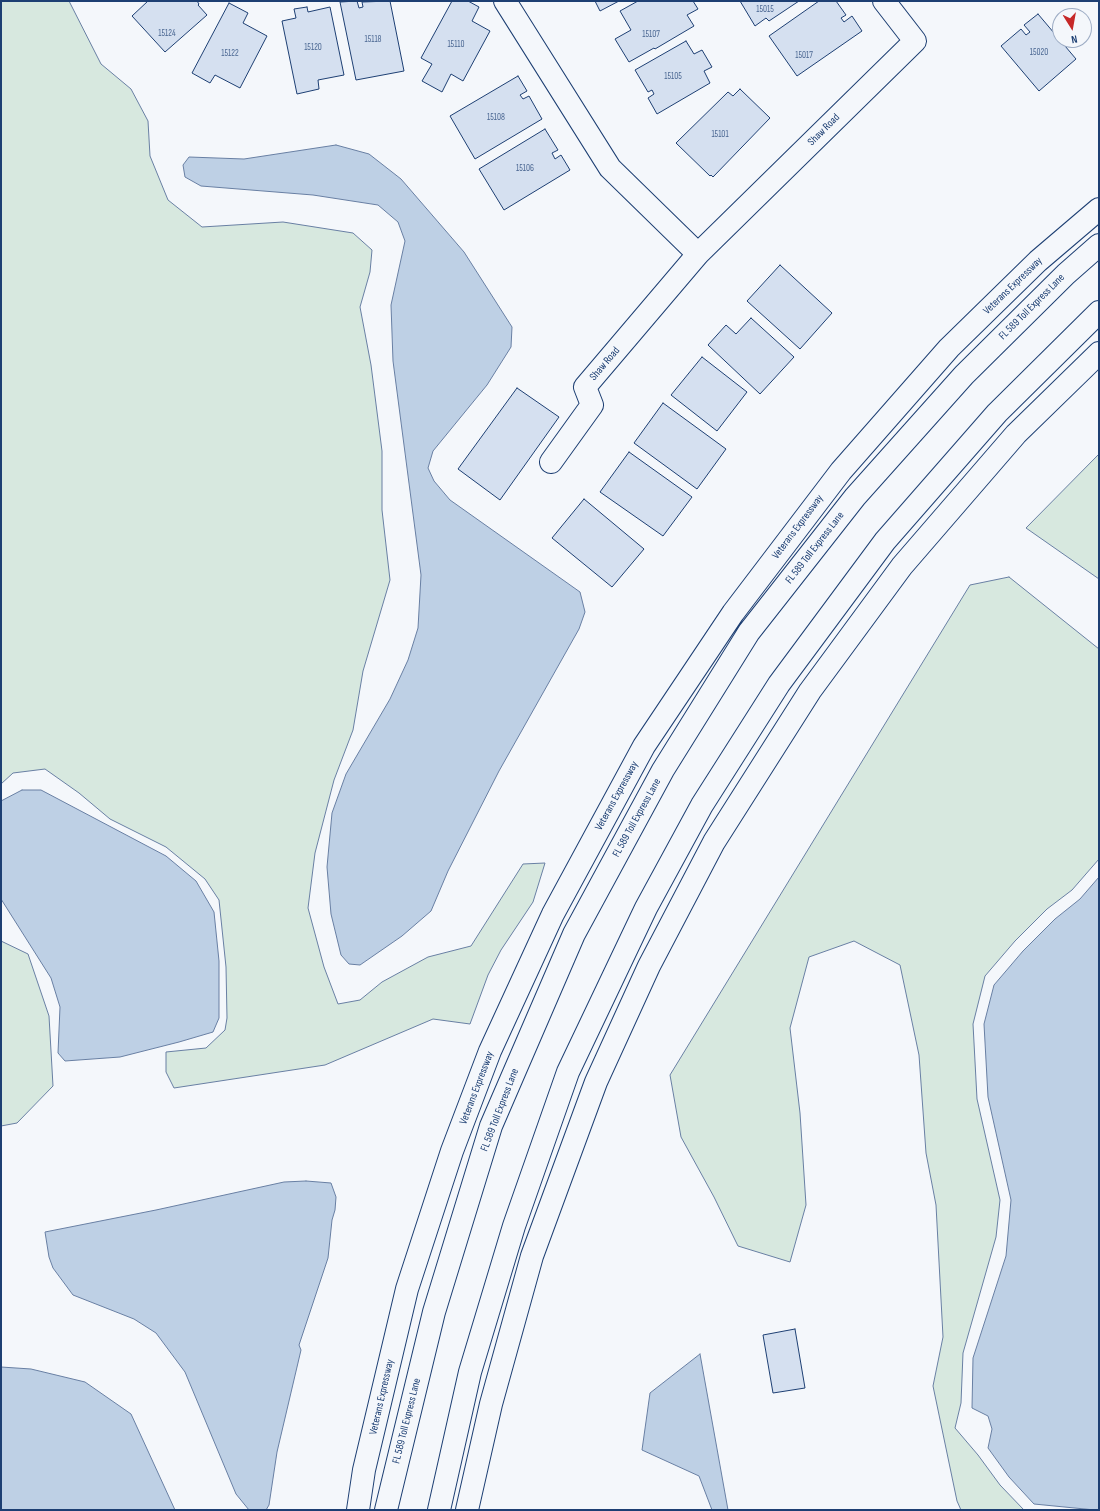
<!DOCTYPE html>
<html>
<head>
<meta charset="utf-8">
<style>
  body { margin:0 }
  #map { position:relative; width:1100px; height:1511px; overflow:hidden; background:#f4f7fb; font-family:"Sofia Sans Condensed",sans-serif }
  canvas { display:block }
  .frame { position:absolute; inset:0; border:2px solid #1d3f73; pointer-events:none }
  .north { position:absolute; left:1052px; top:8px; width:40px; height:40px; box-sizing:border-box; background:#f4f7fb; border:1px solid #9eadc5; border-radius:50%; rotate:169deg; font-size:11px; font-weight:700; line-height:16px; text-align:center; color:#1d3f73 }
  .north::after { content:''; display:block; margin:auto; width:14px; height:18px; background:#c62828; clip-path:polygon(50% 0,100% 100%,50% 72%,0 100%) }
</style>
</head>
<body>
<div id="map">
<canvas width="1100" height="1511"></canvas>
<div class="frame"></div>
<div class="north">N</div>
</div>
<script>
const ctx = document.querySelector('canvas').getContext('2d');
ctx.lineJoin = 'round';
function fillPath(path, color) { ctx.fillStyle = color; ctx.fill(path, 'evenodd'); }
const shape = rows => new Path2D(rows.map(r => 'M' + r).join(''));
function trace(path, color, width, dash) { ctx.strokeStyle = color; ctx.lineWidth = width; ctx.lineCap = dash ? 'butt' : 'round'; ctx.setLineDash(dash || []); ctx.stroke(path); }
function label(font, color, halo, rows, align = 'center') {
  ctx.font = font + ' "Sofia Sans Condensed",sans-serif'; ctx.lineWidth = 3; ctx.setLineDash([]); ctx.textBaseline = 'middle'; ctx.strokeStyle = halo; ctx.fillStyle = color; for (const [text, x, y, turn = 0] of rows) {
    ctx.save(); ctx.translate(x, y); ctx.rotate((+turn || 0) * Math.PI / 180); ctx.textAlign = isNaN(turn) ? turn : align; if (halo) ctx.strokeText(text, 0, 0); ctx.fillText(text, 0, 0); ctx.restore();
  }
}
const green = shape([
  [1,1,69,1,101,64,131,89,148,121,150,156,168,200,202,227,283,222,353,233,372,250,370,272,360,307,371,365,382,451,382,510,390,580,363,671,353,730,334,780,315,853,308,908,324,967,338,1004,360,1000,382,982,428,957,471,946,523,864,545,863,533,902,501,950,488,975,470,1024,433,1019,325,1065,174,1088,166,1072,166,1052,206,1048,225,1030,227,1018,226,967,219,900,205,879,166,847,110,819,79,793,45,769,13,773,1,784,1,1],
  [1099,454,1099,579,1026,528,1099,454],
  [1009,577,1099,649,1099,859,1072,890,1047,909,1015,941,985,976,973,1024,977,1099,1000,1200,996,1237,963,1353,961,1403,955,1428,978,1455,1000,1485,1024,1510,961,1510,957,1501,933,1386,943,1337,936,1205,926,1153,919,1055,900,965,854,941,809,957,790,1028,800,1113,806,1205,790,1262,738,1246,714,1197,681,1137,670,1075,970,585,1009,577],
  [1,941,28,954,49,1016,53,1086,17,1123,1,1126,1,941]
]);
fillPath(green, '#d7e8df');
trace(green, '#687fa3', 1);
const water = shape([
  [336,145,369,154,401,179,464,252,512,327,511,347,487,385,433,451,428,468,434,481,450,500,580,592,585,612,579,629,499,771,448,871,431,911,402,936,360,965,349,964,341,955,331,914,327,867,332,813,346,774,390,699,408,660,418,628,421,575,393,361,391,305,405,241,398,222,378,205,313,195,201,186,185,177,183,165,189,157,244,159,336,145],
  [22,790,41,790,166,856,196,881,214,912,219,961,219,1018,213,1032,179,1042,120,1057,65,1061,58,1053,60,1007,51,978,1,899,1,801,22,790],
  [1099,877,1099,1510,1095,1510,1034,1504,1009,1477,988,1448,992,1429,988,1416,972,1408,973,1358,1006,1256,1011,1200,988,1097,984,1024,994,985,1023,951,1055,919,1080,899,1099,877],
  [306,1181,331,1183,336,1197,335,1210,332,1220,328,1258,299,1345,301,1350,277,1452,269,1505,266,1510,249,1510,236,1494,185,1372,156,1333,134,1319,73,1295,53,1268,49,1257,45,1232,156,1210,284,1182,306,1181],
  [700,1354,728,1510,712,1510,699,1476,642,1450,650,1393,700,1354],
  [1,1367,31,1369,85,1382,131,1414,175,1510,1,1510,1,1367]
]);
fillPath(water, '#bed0e5');
trace(water, '#687fa3', 1);
const building = shape([
  [148,1,197,1,199,4,198,5,207,15,165,52,132,16,148,1],
  [357,1,359,8,363,7,362,2,390,1,404,71,356,80,340,2,357,1],
  [452,1,468,1,479,7,472,21,490,31,463,81,451,74,442,92,422,81,432,64,421,58,452,1],
  [595,1,619,1,600,11,595,1],
  [638,1,693,1,698,9,687,15,694,26,655,49,654,48,629,62,615,39,631,30,620,11,638,1],
  [740,1,799,1,769,21,766,18,755,26,740,1],
  [819,1,836,1,846,15,841,18,844,22,852,16,862,31,797,76,769,36,819,1],
  [229,3,248,13,243,23,267,36,240,88,215,75,210,83,192,73,229,3],
  [307,7,308,12,330,7,344,75,318,80,319,89,297,94,282,21,296,18,294,9,307,7],
  [1038,14,1076,59,1039,91,1001,46,1021,29,1026,35,1030,32,1024,25,1038,14],
  [686,41,694,54,702,50,712,67,704,71,710,83,657,114,648,98,654,94,652,90,648,92,635,70,686,41],
  [518,76,527,91,520,95,523,99,529,96,542,119,475,159,450,116,518,76],
  [740,89,770,118,713,177,711,175,710,176,676,143,728,92,733,96,740,89],
  [545,129,558,150,552,153,555,159,561,155,570,170,504,210,479,169,545,129],
  [780,265,832,313,800,349,747,301,780,265],
  [751,318,794,357,760,394,708,345,726,325,736,334,751,318],
  [702,357,747,392,717,431,671,395,702,357],
  [517,388,559,417,500,500,458,469,517,388],
  [663,403,726,449,697,489,634,443,663,403],
  [629,452,692,497,663,536,600,492,629,452],
  [584,499,644,549,612,587,552,538,584,499],
  [795,1329,805,1388,773,1393,763,1335,795,1329]
]);
fillPath(building, '#d5e0f0');
trace(building, '#1d3f73', 1);
const street = shape([
  [505,1,610,168,698,254],
  [551,462,592,405,585,387,698,254,915,41,884,1]
]);
const highway = shape([
  [358,1510,364,1470,407,1289,452,1151,490,1051,553,914,644,746,733,613,841,471,949,348,1038,261,1099,209],
  [386,1510,434,1312,491,1126,574,934,663,770,749,632,855,497,964,375,1066,274,1099,245],
  [439,1510,470,1372,514,1226,568,1072,646,908,702,805,779,684,885,541,997,413,1099,312],
  [467,1510,491,1404,532,1256,596,1082,649,966,714,842,810,691,902,566,1016,434,1099,353]
]);
trace(street, '#1d3f73', 24);
trace(highway, '#1d3f73', 24);
trace(street, '#f4f7fb', 22);
trace(highway, '#f4f7fb', 22);
label('9px', '#4b6792', null, [
  ["15015",765,10],
  ["15124",167,34],
  ["15107",651,35],
  ["15118",373,40],
  ["15110",456,45],
  ["15120",313,48],
  ["15020",1039,53],
  ["15122",230,54],
  ["15017",804,56],
  ["15105",673,77],
  ["15108",496,118],
  ["15101",720,135],
  ["15106",525,169]
]);
label('11px', '#1d3f73', '#f4f7fb', [
  ["Shaw Road",824,130,-45],
  ["Veterans Expressway",1013,286,-44],
  ["FL 589 Toll Express Lane",1032,307,-45],
  ["Shaw Road",605,364,-50],
  ["Veterans Expressway",798,527,-53],
  ["FL 589 Toll Express Lane",815,548,-52],
  ["Veterans Expressway",617,796,-61],
  ["FL 589 Toll Express Lane",637,818,-61],
  ["Veterans Expressway",477,1088,-69],
  ["FL 589 Toll Express Lane",500,1110,-69],
  ["Veterans Expressway",382,1397,-77],
  ["FL 589 Toll Express Lane",407,1421,-76]
]);
</script>
</body>
</html>
